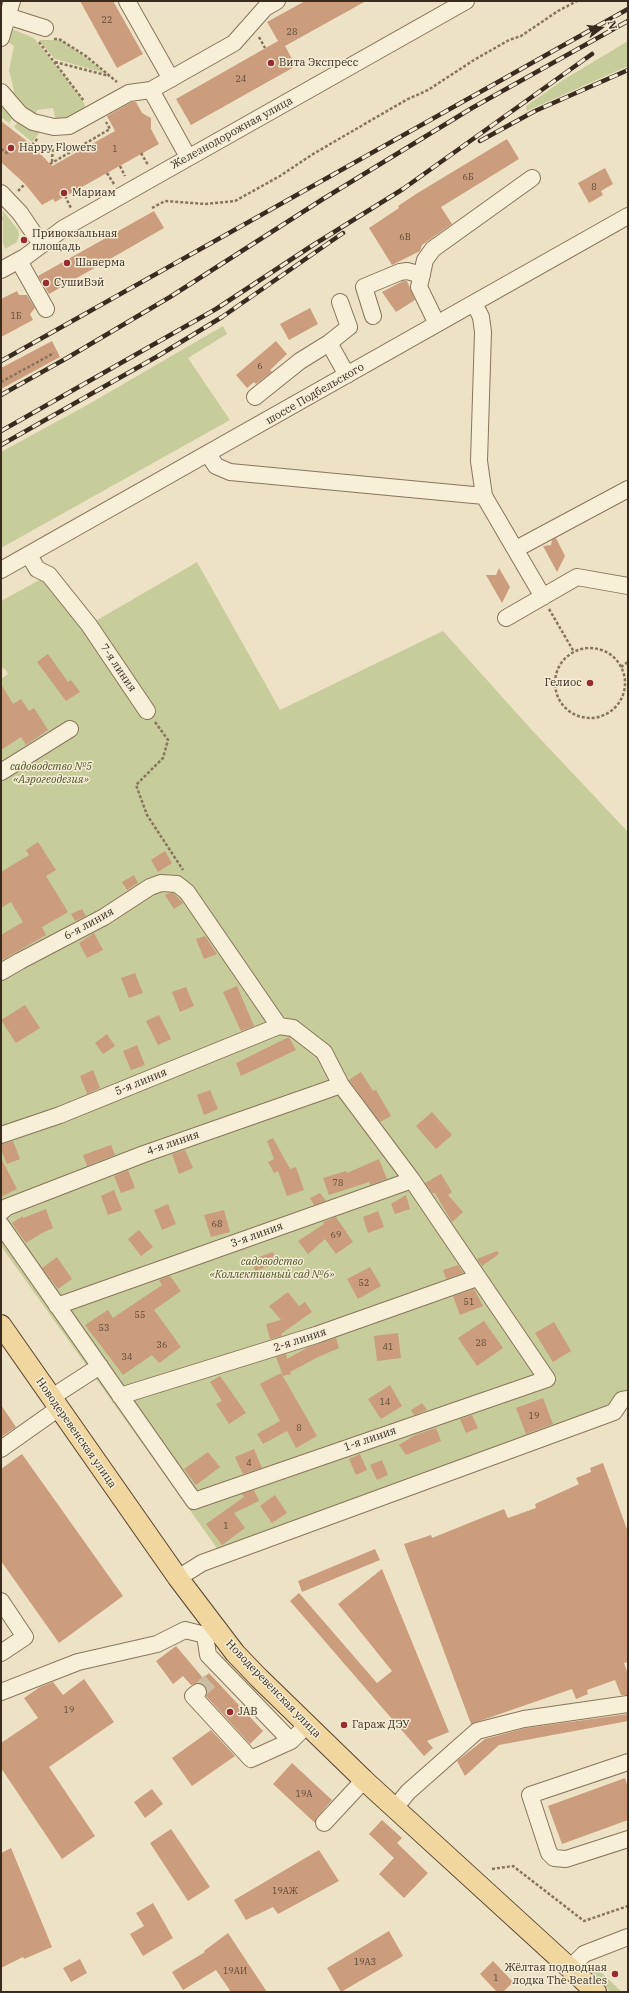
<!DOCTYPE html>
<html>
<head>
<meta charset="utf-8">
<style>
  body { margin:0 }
  #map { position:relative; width:629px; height:1993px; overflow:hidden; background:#eee2c6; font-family:"IBM Plex Serif",serif }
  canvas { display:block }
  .frame { position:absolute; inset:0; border:2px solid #392c1f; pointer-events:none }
  .north { position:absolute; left:581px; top:8px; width:40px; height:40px; -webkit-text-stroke:3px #f5ecd6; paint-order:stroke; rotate:75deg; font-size:11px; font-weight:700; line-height:16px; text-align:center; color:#392c1f }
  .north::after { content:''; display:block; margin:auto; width:14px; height:18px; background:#392c1f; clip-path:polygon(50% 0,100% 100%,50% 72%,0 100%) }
</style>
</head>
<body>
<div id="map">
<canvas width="629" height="1993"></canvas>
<div class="frame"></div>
<div class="north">N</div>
</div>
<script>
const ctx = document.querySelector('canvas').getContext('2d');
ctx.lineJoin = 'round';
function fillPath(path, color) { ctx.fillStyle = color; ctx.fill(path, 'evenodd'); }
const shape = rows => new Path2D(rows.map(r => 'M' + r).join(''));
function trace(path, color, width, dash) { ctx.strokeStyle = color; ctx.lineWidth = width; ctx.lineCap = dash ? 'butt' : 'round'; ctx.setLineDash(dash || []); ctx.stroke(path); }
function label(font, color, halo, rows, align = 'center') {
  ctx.font = font + ' "IBM Plex Serif",serif'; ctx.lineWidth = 3; ctx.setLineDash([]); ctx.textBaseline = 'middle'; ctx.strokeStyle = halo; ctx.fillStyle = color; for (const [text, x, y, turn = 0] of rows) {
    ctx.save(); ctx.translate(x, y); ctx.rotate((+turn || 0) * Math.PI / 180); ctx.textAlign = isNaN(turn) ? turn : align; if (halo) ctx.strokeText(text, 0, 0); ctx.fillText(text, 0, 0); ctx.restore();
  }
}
fillPath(shape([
  [12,29,34,38,82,99,88,113,56,121,53,108,37,110,35,118,7,93,14,91,9,70,14,46,4,39],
  [39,40,60,40,87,58,105,73,55,59],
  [628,41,628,66,527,111,526,106,563,80],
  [1,100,15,115,9,123,1,117],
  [21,118,40,132,32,142,14,127],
  [3,211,18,230,19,235,17,242,5,249,3,243],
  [223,326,227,334,188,358,230,420,1,548,1,452,89,404],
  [197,562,280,710,443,631,530,728,628,832,628,1391,604,1407,219,1551,1,1246,1,679,8,674,5,669,1,668,1,601,45,577,87,626],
  [593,1965,622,1992,611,1992,588,1971]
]), '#c6cc9a');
fillPath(shape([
  [80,1,113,1,143,54,117,68],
  [305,1,366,1,285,46,296,66,191,125,176,99,278,41,267,22],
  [132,102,136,102,142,113,151,118,151,129,159,144,55,202,53,199,42,205,25,184,1,162,1,121,32,145,52,166,115,131,107,116],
  [507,139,519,159,441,207,452,224,422,245,420,251,392,265,369,228,399,208,398,206,416,194],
  [605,168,613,184,601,191,603,195,589,203,578,183],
  [154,211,164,228,49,294,38,276],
  [403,281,407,281,415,300,396,312,382,292],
  [17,291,19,295,27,295,35,308,30,314,33,320,1,337,1,299],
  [310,308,318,324,289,340,280,324],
  [52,341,60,357,1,389,1,368],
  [276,341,287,354,270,370,272,372,256,384,254,382,247,388,236,375],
  [556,538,565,556,557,572,543,546,551,545,552,540],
  [499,568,510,587,502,603,486,575,496,575],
  [48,654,68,682,71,680,80,692,66,701,37,662],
  [1,684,13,704,21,699,29,711,34,708,48,730,26,745,21,737,1,750],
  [38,842,56,870,46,876,68,912,42,927,46,935,1,961,1,935,23,922,11,902,1,908,1,872,29,855,26,850],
  [165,851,172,863,158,872,151,860],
  [134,875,138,883,127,890,122,882],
  [170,893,173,893,183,903,174,909,165,895],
  [82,909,86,916,75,921,71,914],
  [94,933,103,950,87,958,79,943],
  [205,936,217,954,204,959,196,939],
  [135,973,143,993,129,998,121,978],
  [237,986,254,1026,241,1031,223,992],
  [186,987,194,1006,180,1012,172,992],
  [25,1005,40,1028,16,1043,1,1020],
  [159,1015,171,1039,158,1045,146,1021],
  [107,1034,115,1046,103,1054,95,1043],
  [289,1037,296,1050,241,1076,236,1063],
  [137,1045,145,1065,131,1070,123,1051],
  [93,1070,100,1088,87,1094,80,1076],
  [361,1072,373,1091,376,1090,391,1116,380,1122,349,1080],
  [210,1090,218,1109,204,1115,197,1095],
  [432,1112,452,1135,436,1149,416,1126],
  [273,1138,290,1169,296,1167,304,1190,287,1196,278,1171,274,1173,268,1162,274,1159,267,1141],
  [13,1141,20,1159,7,1164,1,1150,1,1144],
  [111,1145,115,1155,87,1166,83,1155],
  [185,1150,193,1168,179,1174,172,1154],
  [1,1158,17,1189,1,1197],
  [379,1159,387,1179,370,1185,369,1182,329,1195,323,1178,346,1171,347,1173],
  [128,1170,135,1188,121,1193,114,1176],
  [441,1174,452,1192,448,1195,463,1212,452,1222,435,1193,432,1193,425,1183],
  [114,1190,122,1210,108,1215,101,1196],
  [320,1193,326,1201,314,1205,310,1198],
  [406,1195,410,1209,395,1214,391,1204],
  [168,1204,176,1224,162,1230,154,1210],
  [46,1209,53,1228,40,1234,26,1243,12,1223,23,1216,23,1218],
  [224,1210,230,1232,211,1237,204,1215],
  [378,1211,384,1227,368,1233,363,1217],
  [336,1217,353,1242,336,1254,325,1239,308,1254,298,1241,324,1224,323,1222],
  [139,1230,153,1247,141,1256,128,1239],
  [497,1251,499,1254,482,1266,477,1259],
  [273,1252,277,1263,255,1271,251,1260],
  [57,1257,72,1279,58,1289,42,1268],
  [458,1265,463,1273,446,1279,443,1270],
  [370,1267,381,1286,358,1299,347,1279],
  [170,1276,181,1291,154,1310,181,1347,159,1363,152,1355,123,1375,85,1325,108,1310,113,1318,162,1285,159,1280],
  [474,1289,483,1306,460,1315,453,1296],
  [288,1292,299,1306,305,1302,312,1312,281,1334,282,1336,270,1339,266,1324,281,1320,269,1306],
  [484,1321,503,1348,477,1366,458,1338],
  [554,1322,571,1351,553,1362,535,1333],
  [398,1333,401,1358,377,1361,374,1336],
  [336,1338,339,1348,318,1357,290,1372,291,1374,283,1376,276,1357,286,1354,287,1359,308,1347],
  [281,1373,317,1436,296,1448,287,1431,263,1444,257,1434,280,1421,260,1384],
  [220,1376,246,1413,229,1424,216,1404,222,1401,210,1382],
  [390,1385,402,1406,381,1419,368,1399],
  [543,1398,553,1424,526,1434,516,1408],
  [422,1403,427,1410,414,1415,411,1410],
  [1,1405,16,1427,1,1437],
  [472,1415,478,1428,466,1433,460,1419],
  [436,1428,441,1441,406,1455,399,1445,415,1435],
  [254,1449,262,1468,243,1474,235,1457],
  [208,1452,220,1467,196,1485,184,1469],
  [22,1454,123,1596,59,1643,1,1561,1,1469],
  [360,1454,367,1470,356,1475,349,1459],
  [382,1460,388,1475,377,1480,370,1465],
  [603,1463,628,1532,628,1662,624,1663,628,1674,628,1695,621,1695,615,1680,587,1690,588,1694,576,1699,572,1689,471,1724,404,1544,431,1535,432,1538,504,1509,508,1518,536,1508,535,1504,579,1484,576,1478,591,1472,590,1468],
  [254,1490,259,1501,234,1513,245,1528,222,1545,206,1524,244,1497,242,1494],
  [275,1495,287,1513,272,1523,260,1506],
  [375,1549,380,1560,302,1592,298,1581],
  [382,1569,449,1732,427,1741,433,1748,424,1756,290,1601,299,1593,377,1683,392,1671,338,1604],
  [176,1646,203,1678,209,1673,263,1731,250,1744,206,1696,207,1691,205,1686,197,1683,191,1685,183,1676,173,1684,156,1661],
  [84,1679,114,1722,49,1767,95,1836,62,1859,1,1768,1,1743,38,1718,24,1698,40,1687,53,1682,63,1695],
  [628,1714,628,1721,499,1745,465,1776,457,1761,485,1739,526,1728],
  [211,1730,235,1756,192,1786,172,1758],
  [292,1763,332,1800,317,1817,315,1823,273,1784],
  [625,1778,628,1788,628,1820,562,1844,548,1806],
  [152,1789,163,1804,145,1818,134,1802],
  [382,1820,402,1838,397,1843,428,1873,404,1898,379,1874,394,1858,369,1834],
  [171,1829,210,1887,188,1901,150,1843],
  [11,1848,52,1947,24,1959,23,1957,1,1968,1,1853],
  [319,1850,339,1881,278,1914,273,1907,246,1920,234,1900],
  [153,1903,173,1938,143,1956,130,1934,144,1926,136,1913],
  [389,1931,403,1956,341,1992,327,1968],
  [228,1933,267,1992,231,1992,216,1970,183,1990,172,1972,205,1952,204,1951],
  [80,1959,87,1973,71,1982,63,1968],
  [493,1961,513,1982,503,1992,497,1992,480,1974]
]), '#cb9d7d');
trace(shape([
  [198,1692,213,1678]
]), '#cabea5', 16, [16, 8]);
const minor = shape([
  [127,1,171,79],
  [1,14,45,28],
  [1,38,12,1],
  [151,90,188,157],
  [1,92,20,114,33,122,54,127,69,126,129,93,151,90,234,43,265,8,277,1],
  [1,193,20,213,41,244],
  [19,261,46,309],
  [1,270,25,257,64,228,466,1],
  [474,303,481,317,483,332,479,461,484,496],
  [373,316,364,287,400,272,407,271,422,275],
  [437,324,419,287,425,260,433,249,532,178],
  [329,343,349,327,340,302],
  [255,397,300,361,329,343,347,375],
  [208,454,216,466,230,472,484,496,543,597],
  [516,549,628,489],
  [29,555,37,569,49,575,89,625,147,711],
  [1,570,628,216],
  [506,618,577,577,628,586],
  [1,772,70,729],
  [1,972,20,961,104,917,150,887,161,883,177,884,187,892,279,1026,293,1028,324,1052,341,1085,412,1180,547,1379,194,1501,1,1225],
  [1,1135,60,1115,279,1026],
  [1,1212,7,1207,144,1154,341,1085],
  [57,1306,412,1180],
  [120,1396,316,1335,477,1278],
  [52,1397,100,1366],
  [1,1449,59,1408],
  [178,1578,202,1563,614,1412,622,1400,628,1399],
  [1,1601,25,1637,1,1653],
  [213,1629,205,1635,208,1655,291,1741,307,1725],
  [1,1692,78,1662,157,1644,185,1630,205,1635],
  [198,1692,193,1696,251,1759,291,1741],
  [628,1762,530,1795,549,1853,554,1858,566,1859,628,1839],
  [395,1808,408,1792,477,1731,524,1719,628,1704],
  [324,1823,364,1780],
  [570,1968,584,1954,628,1937]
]);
const major = shape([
  [1,1325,178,1578,235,1653,259,1678,364,1780,596,1992]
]);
trace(minor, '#89745c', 18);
trace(major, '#574230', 22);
trace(shape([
  [259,37,265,48],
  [54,39,59,39,86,56,117,82],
  [39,42,84,101],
  [55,62,109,76],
  [32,145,38,138],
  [1,149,7,153,11,148],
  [141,153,148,165],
  [52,162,53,142],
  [50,164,110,129,106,122],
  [120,166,125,176],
  [107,173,114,184],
  [18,191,25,184],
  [65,196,71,208],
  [152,208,165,201,205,204,235,201,280,176,313,154,406,100,428,90,474,60,509,40,521,36,558,11,577,1],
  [1,220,1,215],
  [1,382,54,353],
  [549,609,574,652],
  '555 683a35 35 0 1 1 70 0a35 35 0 1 1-70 0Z',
  [621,667,628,662],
  [155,722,168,740,163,758,136,785,147,815,183,870],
  [492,1869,513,1866,584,1921,628,1906]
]), '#89745c', 2.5, [3, 2]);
trace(minor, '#f8efd9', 16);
trace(major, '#f0d69f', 20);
const rail = shape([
  [480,141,535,111,628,70],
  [1,361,628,9],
  [1,395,67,358,170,297,323,199,472,108,628,21],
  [1,431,216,309,310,247,403,189,592,54],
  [1,445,158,356,222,317,343,233]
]);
trace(rail, '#392c1f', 4.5);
trace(rail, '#f5ecd6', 3, [9]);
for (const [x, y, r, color] of [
  [271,63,4,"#972d2e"],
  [11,148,4,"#972d2e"],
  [64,193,4,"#972d2e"],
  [24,240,4,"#972d2e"],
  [67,263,4,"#972d2e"],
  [46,283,4,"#972d2e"],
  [590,683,4,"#972d2e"],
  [230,1712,4,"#972d2e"],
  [344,1725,4,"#972d2e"],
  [615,1974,4,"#972d2e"]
]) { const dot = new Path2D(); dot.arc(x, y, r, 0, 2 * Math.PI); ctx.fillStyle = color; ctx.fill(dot); trace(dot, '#f5ecd6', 1.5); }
label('9px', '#5e4836', null, [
  ["22",107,20],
  ["28",292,32],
  ["24",241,79],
  ["1",115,149],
  ["6Б",468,177],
  ["8",594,187],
  ["6В",405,237],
  ["1Б",16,316],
  ["6",260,366],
  ["78",338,1183],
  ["68",217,1224],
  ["69",336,1235],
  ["52",364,1283],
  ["51",469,1302],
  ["55",140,1315],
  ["53",104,1328],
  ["28",481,1343],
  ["36",162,1345],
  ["41",388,1347],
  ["34",127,1357],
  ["14",385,1402],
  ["19",534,1416],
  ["8",299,1428],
  ["4",249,1463],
  ["1",226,1526],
  ["19",69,1710],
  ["19А",304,1794],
  ["19АЖ",285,1891],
  ["19А3",365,1962],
  ["19АИ",235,1971],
  ["1",496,1978]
]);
label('11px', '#392c1f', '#f5ecd6', [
  ["Вита Экспресс",279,63],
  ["Happy Flowers",19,148],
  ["Мариам",72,193],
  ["Привокзальная",32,234],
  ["площадь",32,247],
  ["Шаверма",75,263],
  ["СушиВэй",54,283],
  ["Гелиос",582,683,"right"],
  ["JAB",238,1712],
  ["Гараж ДЭУ",352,1725],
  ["Жёлтая подводная",607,1968,"right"],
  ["лодка The Beatles",607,1981,"right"]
], 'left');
label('11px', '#392c1f', '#f5ecd6', [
  ["Железнодорожная улица",232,133,-29],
  ["шоссе Подбельского",315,394,-30],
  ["7-я линия",118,668,56],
  ["6-я линия",89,924,-29],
  ["5-я линия",141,1082,-22],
  ["4-я линия",173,1143,-19],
  ["3-я линия",257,1235,-20],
  ["2-я линия",300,1340,-18],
  ["Новодеревенская улица",76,1433,55],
  ["1-я линия",370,1439,-19],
  ["Новодеревенская улица",273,1689,46]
]);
label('italic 11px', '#4a5526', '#f5ecd6', [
  ["садоводство №5",51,767],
  ["«Аэрогеодезия»",51,780],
  ["садоводство",272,1262],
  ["«Коллективный сад №6»",272,1275]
]);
</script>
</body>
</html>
